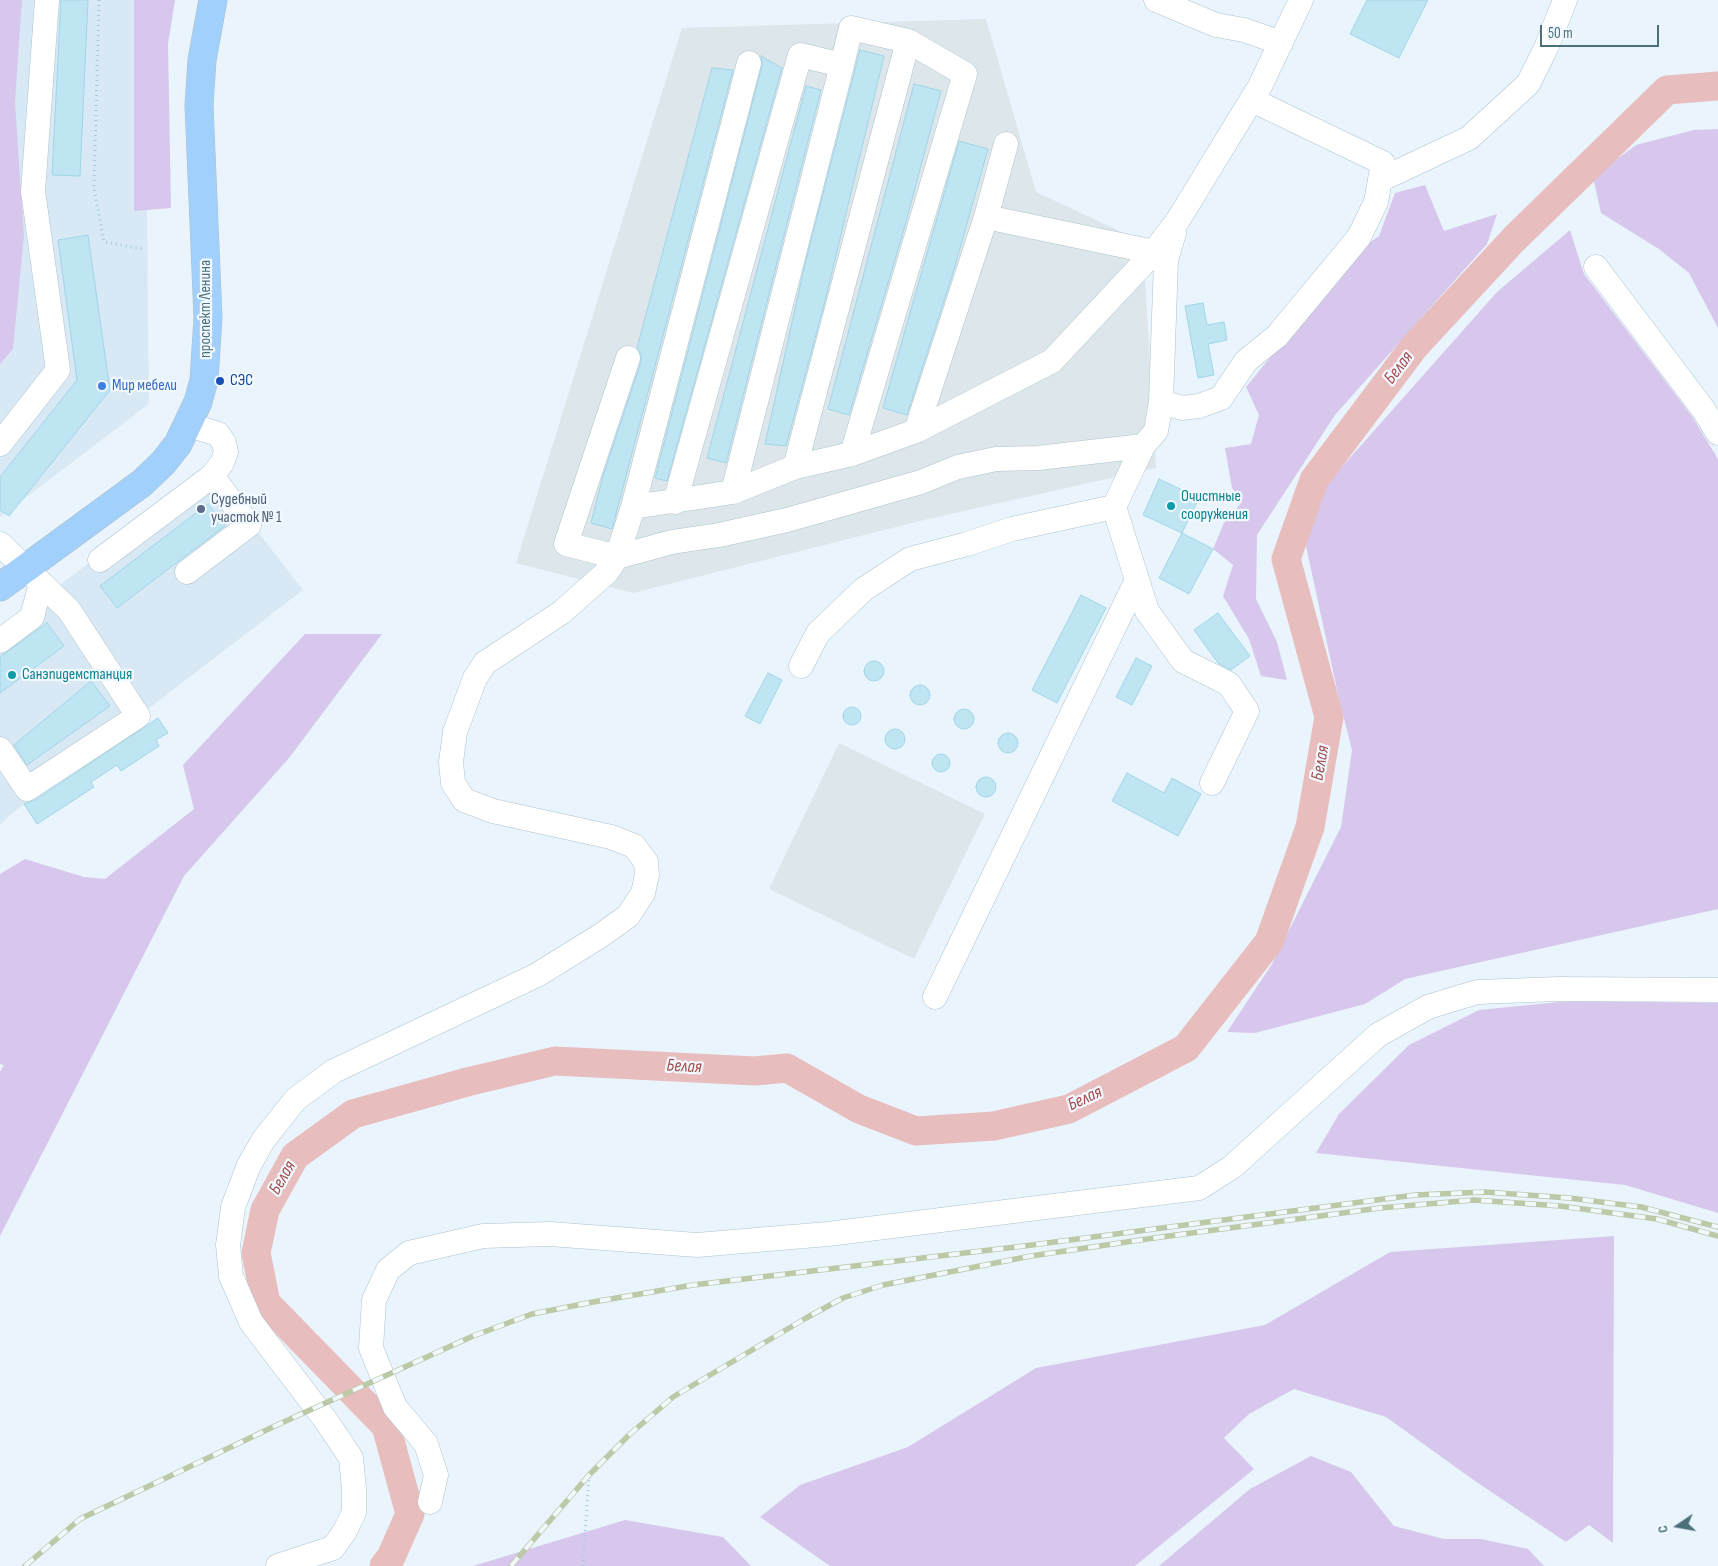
<!DOCTYPE html>
<html>
<head>
<meta charset="utf-8">
<style>
  body { margin:0 }
  #map { position:relative; width:1718px; height:1566px; overflow:hidden; background:#eaf4fd; font-family:"Sofia Sans Condensed",sans-serif }
  canvas { display:block }
  .north { position:absolute; left:1653px; top:1501px; width:50px; height:50px; -webkit-text-stroke:4px #f1f9ff; paint-order:stroke; rotate:258deg; font-size:14px; font-weight:700; line-height:20px; text-align:center; color:#4c707a }
  .north::after { content:''; display:block; margin:auto; width:18px; height:22px; background:#4c707a; clip-path:polygon(50% 0,100% 100%,50% 72%,0 100%) }
  .scale { position:absolute; left:1540px; top:25px; width:119px; height:22px; box-sizing:border-box; border:2px solid #4c707a; border-top:0; padding-left:6px; font-size:15px; line-height:18px; white-space:nowrap; color:#4c707a; -webkit-text-stroke:4px #f1f9ff; paint-order:stroke }
</style>
</head>
<body>
<div id="map">
<canvas width="1718" height="1566"></canvas>
<div class="north">С</div>
<div class="scale">50 m</div>
</div>
<script>
const ctx = document.querySelector('canvas').getContext('2d');
ctx.lineJoin = 'round';
function fillPath(path, color) { ctx.fillStyle = color; ctx.fill(path, 'evenodd'); }
const shape = rows => new Path2D(rows.map(r => 'M' + r).join(''));
function trace(path, color, width, dash) { ctx.strokeStyle = color; ctx.lineWidth = width; ctx.lineCap = dash ? 'butt' : 'round'; ctx.setLineDash(dash || []); ctx.stroke(path); }
function label(font, color, halo, rows, align = 'center') {
  ctx.font = font + ' "Sofia Sans Condensed",sans-serif'; ctx.lineWidth = 4.5; ctx.setLineDash([]); ctx.textBaseline = 'middle'; ctx.strokeStyle = halo; ctx.fillStyle = color; for (const [text, x, y, turn = 0] of rows) {
    ctx.save(); ctx.translate(x, y); ctx.rotate((+turn || 0) * Math.PI / 180); ctx.textAlign = isNaN(turn) ? turn : align; if (halo) ctx.strokeText(text, 0, 0); ctx.fillText(text, 0, 0); ctx.restore();
  }
}
fillPath(shape([
  [0,0,145,0,149,404,0,517],
  [211,471,303,590,10,815,0,825,0,630]
]), '#d8e9f5');
fillPath(shape([
  [986,19,1036,192,1143,242,1156,468,928,519,633,593,516,563,682,28],
  [839,743,985,814,914,959,769,889]
]), '#dde6ea');
fillPath(shape([
  [0,0,22,0,15,103,24,235,13,349,0,364],
  [134,0,175,0,168,44,171,208,134,211],
  [1718,129,1718,328,1689,273,1659,249,1601,213,1593,177,1636,145,1694,130],
  [1425,185,1444,231,1497,214,1487,244,1335,415,1257,535,1256,599,1277,642,1287,680,1261,676,1249,639,1223,596,1233,565,1213,549,1224,523,1242,502,1232,488,1225,448,1251,444,1259,415,1246,387,1357,251,1379,236,1395,193],
  [1570,230,1584,274,1691,415,1718,459,1718,909,1405,979,1365,1004,1255,1033,1227,1032,1272,964,1341,827,1352,750,1339,699,1306,546,1324,487,1497,292],
  [305,634,382,634,289,758,184,876,0,1236,0,1072,4,1065,0,1064,0,874,25,859,84,877,105,879,194,809,183,765],
  [1570,1001,1718,1003,1718,1213,1625,1185,1316,1153,1339,1114,1409,1045,1479,1010],
  [1614,1236,1613,1543,1589,1525,1566,1542,1475,1481,1386,1417,1294,1389,1249,1414,1224,1438,1254,1469,1135,1566,830,1566,760,1517,800,1485,908,1447,1036,1368,1265,1325,1390,1252],
  [1311,1456,1351,1472,1394,1526,1444,1539,1481,1539,1528,1549,1544,1566,1159,1566,1250,1489],
  [625,1520,723,1537,751,1566,473,1566]
]), '#d8c7ec');
trace(shape([
  [384,1566,391,1557,410,1514,386,1426,266,1303,256,1253,265,1210,295,1156,353,1114,467,1082,555,1061,755,1071,787,1068,859,1109,916,1131,994,1126,1069,1109,1186,1048,1269,942,1310,827,1329,717,1286,559,1314,480,1414,347,1514,239,1667,90,1718,86]
]), '#e8bdbd', 29);
const building = shape([
  [61,0,88,0,80,176,52,175,61,0],
  [1367,0,1428,0,1399,58,1350,34,1367,0],
  [860,50,884,56,825,301,786,446,765,444,805,264,860,50],
  [761,56,782,68,667,481,655,478,762,66,761,56],
  [712,68,733,70,612,529,591,523,603,476,641,362,641,355,637,348,712,68],
  [914,84,941,91,904,229,849,415,828,409,914,84],
  [806,86,821,90,726,463,707,458,806,86],
  [959,141,988,149,953,273,907,415,883,408,959,141],
  [88,235,110,390,9,516,0,510,0,477,77,380,58,240,88,235],
  [1203,303,1207,325,1224,322,1227,340,1208,344,1214,375,1198,378,1185,306,1203,303],
  [1159,479,1199,498,1182,533,1143,515,1159,479],
  [208,504,225,526,117,608,100,586,208,504],
  [1182,533,1213,549,1189,594,1159,578,1182,533],
  [1081,595,1106,608,1057,703,1032,690,1081,595],
  [1218,613,1250,656,1231,670,1218,663,1194,630,1218,613],
  [47,623,64,646,0,693,0,657,47,623],
  [1136,658,1152,666,1132,705,1116,697,1136,658],
  '864 671a10 10 0 1 1 20 0a10 10 0 1 1-20 0Z',
  [768,673,782,680,760,724,745,716,768,673],
  [91,681,110,706,27,765,14,745,91,681],
  '910 695a10 10 0 1 1 20 0a10 10 0 1 1-20 0Z',
  '843 716a9 9 0 1 1 18 0a9 9 0 1 1-18 0Z',
  '954 719a10 10 0 1 1 20 0a10 10 0 1 1-20 0Z',
  [158,718,168,733,156,740,159,746,121,771,117,765,91,782,94,787,37,824,24,804,35,800,158,718],
  '885 739a10 10 0 1 1 20 0a10 10 0 1 1-20 0Z',
  '998 743a10 10 0 1 1 20 0a10 10 0 1 1-20 0Z',
  '932 763a9 9 0 1 1 18 0a9 9 0 1 1-18 0Z',
  [1127,773,1164,793,1172,778,1201,794,1178,836,1112,801,1127,773],
  '976 787a10 10 0 1 1 20 0a10 10 0 1 1-20 0Z'
]);
fillPath(building, '#bfe4f2');
trace(building, '#a0d6e7', 1);
const minor = shape([
  [1156,0,1216,25,1244,30,1281,43],
  [1380,180,1469,138,1528,84,1546,48,1565,0],
  [986,217,1006,144],
  [1174,233,1166,260,1161,402,1156,431,1143,446,1114,507,1147,611,1183,661,1229,684,1247,711,1212,783],
  [1596,267,1703,409,1718,433],
  [628,358,566,544,617,557,672,542,719,535,787,520,921,482,958,467,996,459,1038,458,1143,446],
  [1161,402,1182,408,1199,406,1221,398,1246,361,1277,336,1359,237,1376,202,1383,163,1252,100],
  [916,431,986,217,1154,252],
  [0,444,58,370,33,191,47,0],
  [852,454,965,74,908,41],
  [795,467,908,41,851,28,842,65],
  [675,502,800,55,842,65,733,492],
  [633,507,749,63],
  [0,544,69,610,138,716,27,789,0,749],
  [100,560,212,476],
  [187,572,249,525,212,476,222,463,226,452,224,443,218,434,189,425],
  [0,641,32,617,41,583],
  [801,666,818,633,864,589,910,559,967,544,1012,529,1114,507],
  [935,997,1136,582],
  [430,1502,436,1475,426,1444,395,1407,371,1348,374,1300,388,1270,409,1253,483,1236,550,1234,697,1245,828,1234,1199,1188,1232,1167,1378,1035,1428,1007,1477,992,1558,989,1718,990],
  [278,1566,333,1548,345,1531,354,1512,354,1489,351,1458,327,1422,251,1322,231,1276,228,1245,233,1207,249,1165,264,1139,296,1099,334,1071,537,975,600,936,628,916,643,893,647,875,646,862,634,846,611,837,493,811,464,800,453,783,451,762,455,732,475,678,485,663,562,612,607,572,617,557,633,507,733,492,795,467,852,454,916,431,1052,361,1154,252,1178,220,1260,86,1301,0]
]);
const major = shape([
  [0,587,142,483,163,463,178,444,198,402,204,380,208,318,199,105,202,60,213,0]
]);
trace(minor, '#acc4ce', 25);
trace(major, '#b0c0c4', 29);
trace(shape([
  [99,0,94,187,104,242,144,249],
  [583,1566,589,1475]
]), '#a3ccd9', 3, [1, 4]);
trace(minor, '#fff', 24);
trace(major, '#a2d0fc', 28);
const rail = shape([
  [25,1566,80,1519,277,1425,473,1336,532,1314,593,1302,693,1285,1024,1246,1415,1195,1485,1192,1569,1198,1641,1207,1718,1227],
  [511,1566,589,1475,629,1435,673,1397,806,1318,843,1298,883,1285,1031,1256,1154,1238,1380,1208,1474,1200,1560,1206,1657,1219,1718,1236]
]);
trace(rail, '#bbc9a6', 5.5);
trace(rail, '#f1f9ff', 4, [11]);
for (const [x, y, r, color] of [
  [220,381,5,"#1a4fb4"],
  [102,386,5,"#3f7fe0"],
  [1171,506,5,"#0f9aa8"],
  [201,509,5,"#5c6f8a"],
  [12,675,5,"#0f9aa8"]
]) { const dot = new Path2D(); dot.arc(x, y, r, 0, 2 * Math.PI); ctx.fillStyle = color; ctx.fill(dot); trace(dot, '#f1f9ff', 2); }
label('16px', '#4c707a', '#f1f9ff', [
  ["проспект Ленина",206,309,-90]
]);
label('16px', '#164399', '#f1f9ff', [
  ["СЭС",230,381]
], 'left');
label('16px', '#366cbe', '#f1f9ff', [
  ["Мир мебели",112,386]
], 'left');
label('16px', '#0d838f', '#f1f9ff', [
  ["Очистные",1181,497],
  ["сооружения",1181,515],
  ["Санэпидемстанция",22,675]
], 'left');
label('16px', '#4e5e75', '#f1f9ff', [
  ["Судебный",211,500],
  ["участок № 1",211,518]
], 'left');
label('italic 18px', '#a34f4d', '#f1f9ff', [
  ["Белая",1399,368,-53],
  ["Белая",1321,763,-80],
  ["Белая",684,1067,3],
  ["Белая",1085,1099,-25],
  ["Белая",283,1178,-60]
]);
</script>
</body>
</html>
